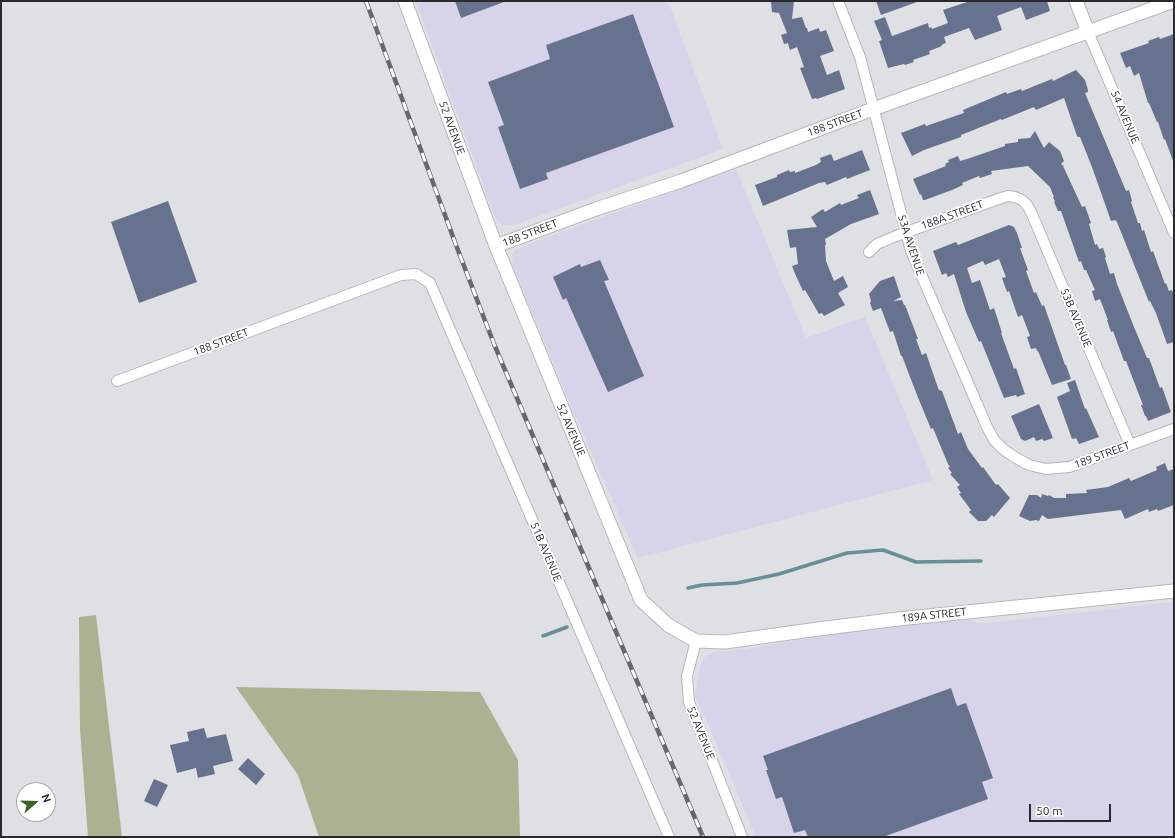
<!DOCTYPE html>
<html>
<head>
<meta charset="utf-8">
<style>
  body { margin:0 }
  #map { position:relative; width:1175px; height:838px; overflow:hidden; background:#dee0e4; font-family:Ubuntu,sans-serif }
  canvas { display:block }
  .frame { position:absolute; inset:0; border:2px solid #292a2b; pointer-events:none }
  .north { position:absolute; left:16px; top:782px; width:40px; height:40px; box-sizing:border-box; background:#fff; border:1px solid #a9aaaa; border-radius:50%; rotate:70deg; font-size:11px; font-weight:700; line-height:16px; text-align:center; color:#292a2b }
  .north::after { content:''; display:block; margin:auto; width:14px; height:18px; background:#376422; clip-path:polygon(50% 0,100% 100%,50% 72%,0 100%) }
  .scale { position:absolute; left:1029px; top:804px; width:82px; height:18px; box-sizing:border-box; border:2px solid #292a2b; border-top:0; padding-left:5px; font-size:12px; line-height:14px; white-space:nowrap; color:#292a2b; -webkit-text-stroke:3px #fff; paint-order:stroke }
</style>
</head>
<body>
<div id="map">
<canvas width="1175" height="838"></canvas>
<div class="frame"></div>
<div class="north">N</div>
<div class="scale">50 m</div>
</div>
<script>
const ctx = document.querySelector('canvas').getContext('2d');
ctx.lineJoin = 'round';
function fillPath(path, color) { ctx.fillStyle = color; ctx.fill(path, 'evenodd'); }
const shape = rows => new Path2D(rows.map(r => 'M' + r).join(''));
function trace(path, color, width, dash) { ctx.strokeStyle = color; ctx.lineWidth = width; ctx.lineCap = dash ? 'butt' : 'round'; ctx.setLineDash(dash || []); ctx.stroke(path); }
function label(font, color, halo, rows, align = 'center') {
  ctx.font = font + ' Ubuntu,sans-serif'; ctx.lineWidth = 4; ctx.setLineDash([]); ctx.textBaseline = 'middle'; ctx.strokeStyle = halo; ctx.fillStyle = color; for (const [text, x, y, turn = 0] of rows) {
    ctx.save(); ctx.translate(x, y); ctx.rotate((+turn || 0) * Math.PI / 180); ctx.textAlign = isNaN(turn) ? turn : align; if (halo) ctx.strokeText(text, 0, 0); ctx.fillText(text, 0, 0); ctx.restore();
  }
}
fillPath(shape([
  [416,1,668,1,723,149,514,225,502,225,495,217],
  [736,169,806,338,865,317,933,480,638,558,574,413,513,266,512,255,515,251,528,244],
  [1174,602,1174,837,756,837,705,717,695,697,700,666,703,660,707,655,714,652,741,650,850,631,966,618,979,623,988,623]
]), '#d7d3e8');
fillPath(shape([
  [96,615,122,837,88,837,80,729,79,617],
  [236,687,480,692,518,760,520,837,319,837,298,775]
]), '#aab391');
trace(shape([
  [688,588,702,585,737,583,779,574,847,553,883,550,916,562,981,561],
  [543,636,567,627]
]), '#659096', 3.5);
fillPath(shape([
  [455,1,504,1,504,2,461,18],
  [771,1,794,1,792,19,802,17,806,28,807,28,808,32,819,28,820,32,826,30,834,51,820,56,827,75,839,70,845,89,817,99,816,98,812,99,800,68,804,67,797,47,790,50,788,43,784,44,781,35,787,33,779,13,772,12],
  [876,1,917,1,917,2,881,15],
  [970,1,1047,1,1050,11,1026,20,1021,7,997,16,1002,30,975,40,969,28,944,37,946,43,941,45,942,46,929,51,930,54,913,60,914,62,905,65,904,64,888,68,879,41,882,40,874,21,885,17,892,36,928,23,929,28,931,27,932,29,948,23,943,10],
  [633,14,674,127,546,173,548,179,520,189,498,127,504,125,488,82,550,59,546,45],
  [1174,34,1174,161,1173,161,1165,139,1164,140,1158,122,1157,122,1149,103,1148,103,1139,73,1134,76,1130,66,1126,68,1120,53,1149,43,1148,41,1159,37,1160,39],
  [1076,70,1085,80,1088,90,1088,92,1085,93,1126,191,1129,190,1132,201,1131,202,1138,223,1140,223,1142,231,1144,230,1151,252,1153,251,1165,284,1166,283,1169,291,1172,290,1174,295,1174,342,1167,344,1156,313,1150,301,1149,302,1117,222,1115,220,1111,221,1092,167,1080,137,1078,137,1077,136,1064,98,1036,110,1034,107,1002,120,1001,119,961,135,961,137,924,150,912,156,901,133,925,124,926,126,964,113,963,110,1006,92,1007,94,1021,89,1022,91,1052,79,1053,81],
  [1035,131,1044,148,1049,142,1060,151,1064,161,1061,164,1064,166,1063,167,1064,168,1082,207,1085,206,1091,223,1089,224,1095,245,1097,244,1099,249,1103,248,1106,257,1105,258,1110,274,1114,273,1117,284,1134,327,1147,358,1149,358,1160,388,1162,387,1171,412,1148,421,1146,416,1145,416,1141,405,1143,405,1126,361,1124,361,1113,331,1111,332,1107,320,1108,320,1100,299,1095,301,1092,291,1095,290,1086,270,1084,270,1081,261,1079,262,1061,211,1058,211,1054,202,1055,202,1053,197,1054,197,1050,187,1028,166,991,171,992,174,980,178,979,176,962,183,963,185,952,190,925,200,923,200,921,194,920,195,913,179,946,166,945,164,949,162,948,160,958,156,960,161,967,159,1005,146,1005,144,1018,142,1018,139,1030,138],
  [862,150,870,170,847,179,846,177,827,185,825,182,819,183,763,206,755,185,777,177,777,175,789,170,790,172,795,171,795,173,816,165,821,162,820,158,831,154,834,161],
  [870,190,879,214,851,224,825,239,826,245,825,245,826,261,834,281,843,276,848,287,838,293,845,305,824,316,822,313,819,314,805,290,803,291,796,276,792,266,798,264,796,247,790,248,787,230,817,227,811,217,823,209,825,212,840,203,841,205,859,198,857,195],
  [168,201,197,282,139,303,111,222],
  [1009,225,1014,227,1017,233,1022,248,1020,248,1028,270,1026,271,1034,293,1036,292,1042,306,1044,305,1065,365,1066,365,1071,379,1052,385,1038,351,1037,351,1036,348,1031,349,1027,337,1030,336,1022,315,1018,317,1009,291,1007,292,1002,278,1006,277,999,259,985,265,983,261,967,268,972,283,980,280,990,310,994,308,1002,333,1001,333,1014,369,1016,368,1025,394,1017,397,1016,395,1004,398,981,341,979,342,966,312,954,274,948,277,946,273,942,275,933,251,956,242,958,245],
  [600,260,609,280,604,281,644,376,608,392,566,298,563,300,553,277,580,264,581,267],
  [894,276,901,297,893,301,902,300,904,305,905,305,918,339,916,339,922,355,926,353,938,388,939,390,942,391,958,434,961,432,968,449,982,468,983,467,996,485,998,484,1010,498,994,517,992,515,986,521,978,521,969,512,971,510,959,494,961,493,957,487,960,485,950,474,952,473,948,468,950,467,948,464,933,428,931,429,917,395,902,356,901,356,893,331,890,332,881,308,873,311,870,303,871,301,869,294,880,281],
  [1075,380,1085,409,1086,408,1099,437,1079,444,1076,438,1072,439,1057,397,1070,391,1067,383],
  [1039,404,1053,438,1044,441,1042,439,1036,441,1034,437,1025,441,1021,439,1011,416],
  [1165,463,1168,471,1174,469,1174,505,1158,511,1157,509,1149,512,1148,509,1125,519,1121,510,1048,519,1042,515,1039,521,1036,520,1030,521,1019,516,1029,495,1037,495,1041,498,1042,494,1048,496,1049,495,1054,498,1066,498,1066,494,1087,493,1086,490,1108,487,1129,478,1131,481,1157,470,1156,467],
  [951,688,957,706,966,703,993,778,982,782,988,799,883,837,808,837,805,830,794,833,782,797,776,799,766,770,768,770,763,756],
  [204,728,207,738,226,734,233,761,213,766,215,774,198,778,196,768,177,773,170,745,189,741,187,732],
  [248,758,265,774,256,785,238,769],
  [154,779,168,785,157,807,144,801]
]), '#67728f');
const minor = shape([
  [838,1,860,57,911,251,987,427,994,440,1004,450,1016,458,1029,465,1046,469,1057,468,1069,467,1174,429],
  [1088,32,1174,233],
  [869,252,877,244,896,236,1001,198,1008,196,1015,197,1022,200,1027,205,1031,212,1130,445],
  [117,381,401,275,416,274,430,283,669,837],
  [696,641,687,676,689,702,742,837]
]);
const tertiary = shape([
  [405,1,496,246,641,600,668,625,696,641,725,642,818,629,898,619,1174,591],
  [1076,1,1088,32],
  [496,246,596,209,681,181,865,112,1174,1]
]);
trace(minor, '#b5b7ba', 12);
trace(tertiary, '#b5b7ba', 15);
trace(minor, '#fff', 10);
trace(tertiary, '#fff', 13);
const rail = shape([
  [366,1,456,245,494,344,703,837]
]);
trace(rail, '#67686a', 4.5);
trace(rail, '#fff', 3, [9]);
label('11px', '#292a2b', '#fff', [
  ["54 AVENUE",1125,117,67],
  ["188 STREET",835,123,-20],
  ["52 AVENUE",452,128,70],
  ["188A STREET",952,215,-20],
  ["188 STREET",530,233,-21],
  ["53A AVENUE",911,245,72],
  ["53B AVENUE",1076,318,67],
  ["188 STREET",221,342,-21],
  ["52 AVENUE",571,430,67],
  ["189 STREET",1102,455,-20],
  ["51B AVENUE",546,552,67],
  ["189A STREET",934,615,-6],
  ["52 AVENUE",701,733,68]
]);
</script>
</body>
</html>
